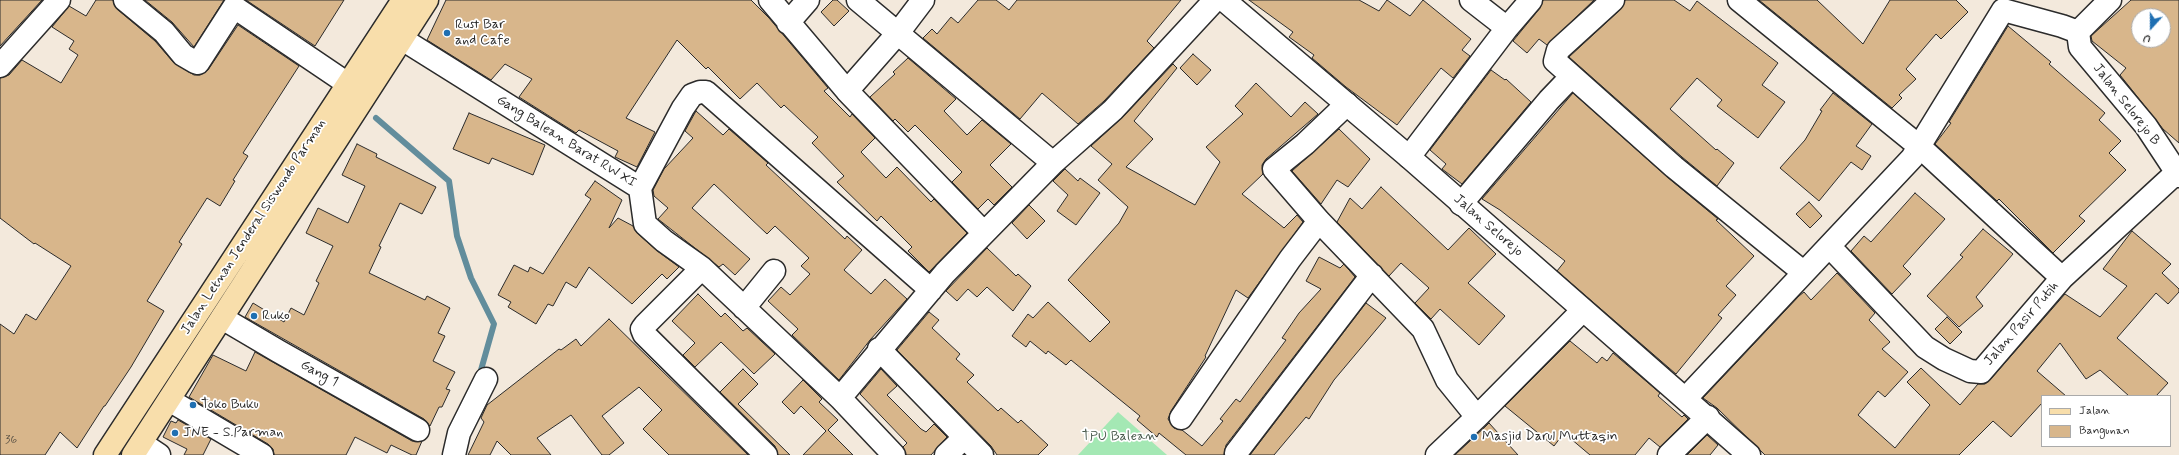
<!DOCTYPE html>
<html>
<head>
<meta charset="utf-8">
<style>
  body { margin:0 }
  #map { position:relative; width:2179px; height:455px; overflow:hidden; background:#f3e9dc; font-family:Mynerve,sans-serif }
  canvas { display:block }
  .legend { position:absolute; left:2041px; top:395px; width:130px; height:52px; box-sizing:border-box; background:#fff; border:1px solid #aaa; margin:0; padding:5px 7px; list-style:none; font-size:12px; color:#2b2b2b }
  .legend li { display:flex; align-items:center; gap:8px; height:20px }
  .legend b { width:20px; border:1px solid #aaa }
  .north { position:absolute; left:2131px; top:8px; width:40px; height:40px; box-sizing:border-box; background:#fff; border:1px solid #aaa; border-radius:50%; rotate:201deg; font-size:11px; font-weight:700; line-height:16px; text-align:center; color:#2b2b2b }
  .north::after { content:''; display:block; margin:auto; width:14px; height:18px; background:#1f6fb2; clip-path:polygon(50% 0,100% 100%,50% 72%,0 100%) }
</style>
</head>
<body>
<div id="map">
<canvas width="2179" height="455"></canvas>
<ul class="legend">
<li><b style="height:5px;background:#f8deab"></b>Jalan</li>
<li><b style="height:11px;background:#d8b68b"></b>Bangunan</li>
</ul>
<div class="north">U</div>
</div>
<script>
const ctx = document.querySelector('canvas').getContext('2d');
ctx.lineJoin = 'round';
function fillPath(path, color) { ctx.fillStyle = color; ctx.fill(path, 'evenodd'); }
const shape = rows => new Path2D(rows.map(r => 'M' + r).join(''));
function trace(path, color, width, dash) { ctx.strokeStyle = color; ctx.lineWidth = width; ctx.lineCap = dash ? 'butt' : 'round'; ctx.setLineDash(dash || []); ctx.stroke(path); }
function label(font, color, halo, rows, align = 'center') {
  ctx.font = font + ' Mynerve,sans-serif'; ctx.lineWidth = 3.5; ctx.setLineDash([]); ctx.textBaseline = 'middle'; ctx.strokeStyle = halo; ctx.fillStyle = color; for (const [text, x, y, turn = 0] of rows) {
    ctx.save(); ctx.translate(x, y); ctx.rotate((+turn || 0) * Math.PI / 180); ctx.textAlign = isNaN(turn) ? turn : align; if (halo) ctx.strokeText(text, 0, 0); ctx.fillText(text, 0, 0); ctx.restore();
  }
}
fillPath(shape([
  [1118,412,1167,455,1078,455]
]), '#a4e8b4');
trace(shape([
  [376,118,449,181,457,236,471,278,494,324,479,377]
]), '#628d9c', 6);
const building = shape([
  [0,0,42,0,0,46,0,0],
  [96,0,113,0,117,9,155,41,174,63,194,75,200,75,208,70,238,25,299,66,243,153,248,156,233,180,235,181,220,206,207,198,179,242,182,244,147,301,164,311,131,367,105,406,104,406,77,448,60,432,45,455,0,455,0,324,14,334,26,314,36,320,71,266,35,243,34,244,0,218,0,78,9,75,22,60,61,83,78,55,69,49,74,41,52,27,69,6,86,16,96,0],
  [145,0,224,0,194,47,172,22,145,0],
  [246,0,344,0,315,46,246,0],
  [446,0,751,0,769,18,828,88,824,91,850,117,852,114,875,138,861,152,886,178,897,167,931,202,934,199,967,233,929,272,908,251,912,247,881,216,877,221,837,182,844,176,812,143,818,137,784,105,781,108,757,83,740,99,708,67,706,69,677,40,626,118,655,132,637,167,615,157,618,151,579,130,576,133,519,97,532,79,505,64,491,80,427,40,446,0],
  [833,0,837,0,849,11,834,26,821,12,833,0],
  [978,0,996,0,1009,10,1017,0,1181,0,1147,41,1154,48,1104,101,1078,124,1042,93,1020,119,923,38,932,29,937,34,951,17,958,23,978,0],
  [1249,0,1359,0,1379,11,1387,0,1410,16,1423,0,1471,39,1462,50,1470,56,1453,78,1441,68,1397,125,1346,87,1312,58,1314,55,1289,37,1293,32,1249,0],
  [1543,0,1594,0,1547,45,1539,39,1527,53,1513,41,1540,8,1543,0],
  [1625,0,1674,0,1690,11,1697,1,1778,63,1762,85,1785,102,1758,138,1717,106,1722,100,1697,78,1670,109,1716,150,1717,149,1734,163,1717,186,1682,157,1569,57,1621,9,1625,0],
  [1759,0,1817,0,1863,44,1890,0,1956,0,1968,12,1941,39,1936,34,1906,69,1916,79,1899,95,1902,98,1892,108,1759,0],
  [2131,0,2179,0,2179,143,2163,129,2120,75,2126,68,2092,41,2091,36,2131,0],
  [2139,16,2163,16,2163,40,2139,40,2139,16],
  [2008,26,2051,62,2049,64,2105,113,2099,120,2121,141,2109,153,2126,170,2079,216,2085,221,2053,253,1999,199,1997,201,1935,144,1951,123,1949,122,2008,26],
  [1193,54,1211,70,1197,85,1180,68,1193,54],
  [908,58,956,99,944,111,967,135,982,120,1011,144,990,165,1012,187,994,205,988,199,978,209,952,182,962,172,915,125,908,132,895,119,893,121,870,97,895,74,893,72,908,58],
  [1173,64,1177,68,1134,121,1153,139,1126,167,1195,205,1220,162,1206,147,1243,114,1235,106,1256,83,1291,117,1305,102,1318,114,1266,159,1262,165,1263,174,1242,194,1284,228,1297,215,1303,222,1248,298,1236,290,1205,356,1206,357,1171,411,1168,419,1174,428,1182,430,1202,446,1223,421,1220,419,1236,399,1240,402,1286,340,1282,338,1299,313,1321,289,1306,281,1319,257,1340,268,1344,264,1355,277,1226,445,1224,455,1186,455,1159,433,1157,437,1137,420,1140,416,1071,360,1066,365,1048,351,1046,354,1030,341,1026,347,1012,336,1028,314,1033,318,1048,302,1090,342,1110,322,1068,280,1119,223,1128,207,1098,180,1112,164,1091,146,1122,118,1173,64],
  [1491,70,1505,80,1506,79,1531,102,1462,184,1442,169,1446,164,1430,150,1491,70],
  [1573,93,1666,176,1718,219,1716,220,1754,256,1726,286,1736,295,1718,315,1722,318,1676,374,1557,271,1565,261,1500,210,1482,199,1573,93],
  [1833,93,1872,124,1856,146,1871,156,1862,170,1851,162,1819,201,1780,168,1805,140,1822,111,1820,110,1833,93],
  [696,111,723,135,729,129,768,163,766,165,845,239,847,236,862,250,844,270,871,294,885,279,907,299,870,340,839,380,792,335,798,329,768,301,781,287,790,295,810,274,801,266,809,258,775,226,767,234,714,184,692,208,750,259,735,275,723,264,719,267,658,219,668,208,654,196,653,190,664,169,693,138,685,131,696,111],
  [469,113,545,145,533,175,492,158,489,164,453,149,469,113],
  [1339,129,1370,159,1348,187,1337,180,1321,204,1292,171,1339,129],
  [357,144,377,154,376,157,436,187,422,214,400,203,379,246,381,247,369,273,425,300,427,296,450,308,438,333,445,336,433,361,455,372,446,389,450,390,442,407,439,407,430,426,424,419,245,317,253,303,284,322,291,308,304,315,319,283,316,281,333,246,306,233,318,208,348,223,365,186,342,175,357,144],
  [1065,169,1078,181,1080,178,1100,193,1076,225,1057,211,1068,195,1053,181,1065,169],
  [595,181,622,200,609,228,618,218,633,226,637,233,656,250,679,267,667,279,662,274,632,304,589,267,576,288,566,282,553,306,548,304,536,324,508,307,511,302,498,295,514,265,528,272,530,267,543,274,591,199,585,195,595,181],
  [1381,187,1448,250,1469,228,1496,254,1468,283,1505,316,1479,345,1440,309,1431,319,1415,303,1429,288,1401,263,1389,276,1337,222,1350,198,1362,209,1381,187],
  [1915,193,1945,219,1903,266,1911,274,1892,294,1851,251,1864,236,1871,242,1915,193],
  [1809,202,1822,216,1810,228,1796,214,1809,202],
  [1029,205,1045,221,1027,239,1012,223,1029,205],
  [1983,229,2013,254,1976,297,1983,306,1959,327,1927,296,1963,257,1960,255,1983,229],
  [2132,231,2171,264,2162,273,2179,289,2179,292,2168,304,2156,293,2117,338,2168,383,2156,396,2129,396,2100,370,2086,379,2060,343,2037,371,2066,396,2042,396,2042,403,2011,437,1993,421,1959,455,1765,455,1717,408,1703,398,1799,296,1804,292,1811,300,1837,273,1875,313,1869,320,1890,342,1882,349,1908,372,1885,397,1878,391,1858,415,1895,448,1930,405,1907,382,1921,368,1960,405,1978,384,1985,384,1990,380,2065,294,2100,317,2127,286,2103,269,2132,231],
  [987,248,1016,276,1018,274,1031,286,1013,311,987,287,977,297,968,289,957,301,946,291,987,248],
  [698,294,721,317,725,313,743,331,747,328,775,354,754,374,721,342,695,367,683,355,695,343,672,321,698,294],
  [1366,303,1386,318,1334,380,1309,419,1306,417,1274,455,1250,455,1366,303],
  [929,312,939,320,932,328,960,354,956,359,974,375,967,382,998,411,1001,408,1018,423,1021,420,1048,445,1038,455,997,455,991,446,897,350,929,312],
  [1947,317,1962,332,1950,344,1935,329,1947,317],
  [609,319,748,455,669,455,643,429,662,410,639,387,602,416,624,443,609,455,602,455,571,415,537,438,551,455,511,455,497,441,490,455,468,455,484,422,481,418,487,405,559,349,561,350,576,339,581,346,609,319],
  [1570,341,1597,363,1602,357,1607,361,1613,353,1660,393,1658,396,1682,417,1684,415,1688,419,1660,447,1649,438,1635,455,1590,455,1564,433,1554,446,1505,406,1570,341],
  [255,352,412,441,422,441,416,455,412,455,391,445,387,453,355,437,346,455,274,455,273,449,268,444,189,397,213,355,246,371,255,352],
  [743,369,758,384,738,404,790,455,778,455,775,446,720,392,743,369],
  [881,369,897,386,887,395,921,429,926,432,934,424,947,437,931,455,906,455,903,447,907,443,860,394,881,369],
  [803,380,822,399,819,402,838,420,828,430,853,455,803,455,826,431,801,406,794,414,782,402,803,380],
  [178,420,211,439,203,455,184,455,187,449,163,437,171,421,176,423,178,420],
  [1489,423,1518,455,1455,455,1486,426,1489,423],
  [1707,435,1718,445,1710,455,1687,455,1707,435]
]);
fillPath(building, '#d8b68b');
trace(building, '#2b2b2b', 1);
const minor = shape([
  [125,0,164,32,183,55,195,62,198,63,234,7,348,84],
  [770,0,847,91,984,233],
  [858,0,1053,163],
  [1471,0,1507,28],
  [1613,0,1558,50,1555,61,1674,167,1803,272],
  [1739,0,1920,147,2062,278],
  [788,23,808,0],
  [2078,32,2080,47,2146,126,2179,176],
  [2078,32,2110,0],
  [402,39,640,188,645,224,664,241,702,268,840,398,894,455],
  [0,66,59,0],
  [847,91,898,33,923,0],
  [1347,104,1305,144,1274,169,1319,221,1423,329,1447,380,1477,417],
  [1409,157,1507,28,1531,0],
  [640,188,683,108,692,95,700,92,706,92,931,290],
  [1461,204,1549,100,1571,77],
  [1830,247,1925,347,1944,359,1970,371,1981,372,2062,278,2176,173],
  [702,268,645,325,642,329,644,334,766,455],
  [744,308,774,271],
  [222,318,278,351,418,430],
  [879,349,982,455],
  [840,398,945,273,1053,163,1113,110,1215,0],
  [1686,398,1912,158,2003,10,2062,26,2078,32],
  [169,400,262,455],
  [1181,418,1290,259,1319,221],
  [141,443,159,455],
  [1236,453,1372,275],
  [454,455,459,433,486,379],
  [946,455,964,438],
  [1437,455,1477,417,1583,310],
  [1669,455,1708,417]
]);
const tertiary = shape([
  [1224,0,1409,157,1749,455]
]);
const primary = shape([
  [105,455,403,0],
  [133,455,427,0]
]);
trace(minor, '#2b2b2b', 25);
trace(tertiary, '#2b2b2b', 25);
trace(primary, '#2b2b2b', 25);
trace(minor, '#fff', 22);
trace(tertiary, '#fff', 22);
trace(primary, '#f8deab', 22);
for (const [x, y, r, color] of [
  [447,33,4,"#1f6fb2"],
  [254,316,4,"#1f6fb2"],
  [193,405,4,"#1f6fb2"],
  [175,433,4,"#1f6fb2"],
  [1474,437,4,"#1f6fb2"]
]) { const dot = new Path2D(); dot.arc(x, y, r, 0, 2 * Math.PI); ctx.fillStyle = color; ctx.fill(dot); trace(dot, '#fff', 1.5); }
label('12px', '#564e43', null, [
  ["36",11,440]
]);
label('14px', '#2b2b2b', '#fff', [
  ["Rust Bar",455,25],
  ["and Cafe",455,41],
  ["Ruko",262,316],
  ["Toko Buku",201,405],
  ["JNE - S.Parman",183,433],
  ["Masjid Darul Muttaqin",1482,437]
], 'left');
label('14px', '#2b2b2b', '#fff', [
  ["Jalan Selorejo B",2126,105,52],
  ["Gang Balean Barat RW XI",566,142,32],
  ["Jalan Selorejo",1488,226,41],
  ["Jalan Letnan Jenderal Siswondo Parman",254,227,-57],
  ["Jalan Pasir Putih",2022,324,-49],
  ["Gang 1",319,374,28]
]);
label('14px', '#495a4d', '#fff', [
  ["TPU Balean",1119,437]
]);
</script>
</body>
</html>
